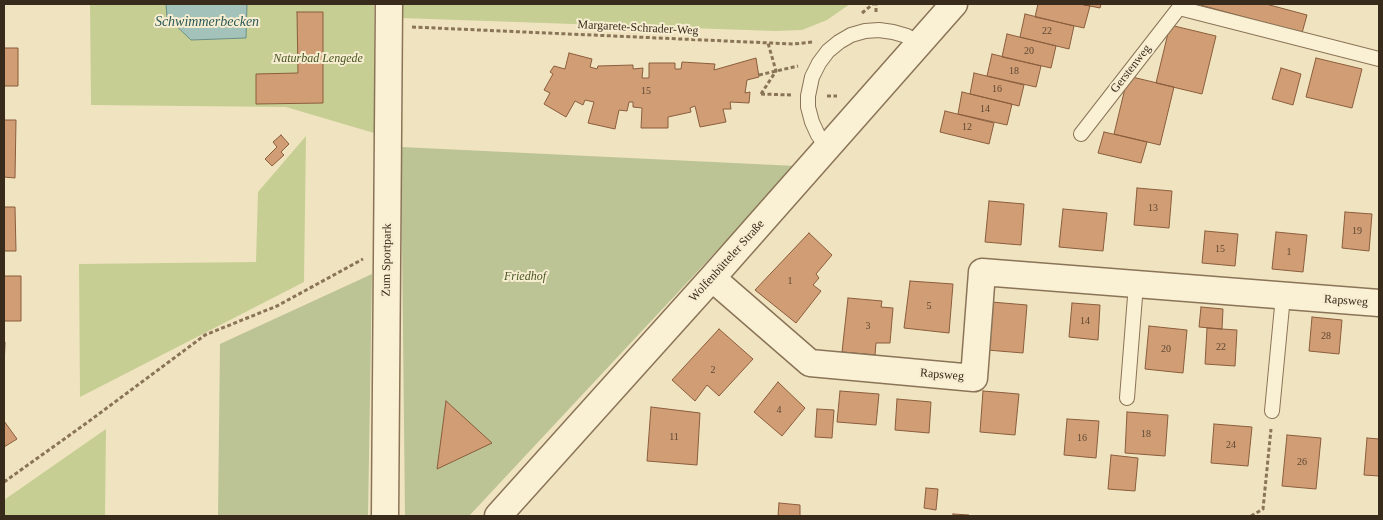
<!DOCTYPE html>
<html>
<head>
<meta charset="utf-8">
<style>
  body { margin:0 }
  #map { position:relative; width:1383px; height:520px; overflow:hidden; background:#f0e3c0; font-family:Georgia,serif }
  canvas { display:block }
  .frame { position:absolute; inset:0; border:5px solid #392b1c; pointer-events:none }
</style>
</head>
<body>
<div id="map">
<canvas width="1383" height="520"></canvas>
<div class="frame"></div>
</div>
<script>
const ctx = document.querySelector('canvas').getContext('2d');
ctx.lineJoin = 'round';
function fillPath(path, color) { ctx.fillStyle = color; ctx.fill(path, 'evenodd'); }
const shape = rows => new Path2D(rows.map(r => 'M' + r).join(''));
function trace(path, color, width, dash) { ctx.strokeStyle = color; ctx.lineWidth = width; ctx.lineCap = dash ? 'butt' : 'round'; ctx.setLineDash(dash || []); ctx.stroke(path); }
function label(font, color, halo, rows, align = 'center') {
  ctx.font = font + ' Georgia,serif'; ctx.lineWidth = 4; ctx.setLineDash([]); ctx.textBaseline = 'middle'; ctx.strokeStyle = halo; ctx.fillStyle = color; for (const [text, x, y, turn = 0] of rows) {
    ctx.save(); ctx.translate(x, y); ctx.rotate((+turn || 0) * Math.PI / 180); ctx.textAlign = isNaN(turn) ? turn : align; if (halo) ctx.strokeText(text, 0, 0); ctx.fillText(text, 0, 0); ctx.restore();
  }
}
fillPath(shape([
  [90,4,374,4,374,133,286,107,91,105],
  [401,4,850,4,827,20,802,30,775,31,401,18],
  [306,136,304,282,80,397,79,264,256,262,258,192],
  [106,429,105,516,4,516,4,500]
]), '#c6ce94');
fillPath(shape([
  [401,147,796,166,469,516,405,516],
  [372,274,368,516,218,516,220,344]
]), '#bcc394');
const water = shape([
  [166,4,247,4,246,38,191,40,167,17,166,4]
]);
fillPath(water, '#a3c2ba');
trace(water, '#6a9088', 1);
const building = shape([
  [1038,4,1080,4,1090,6,1084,28,1035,17,1038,4],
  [1080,4,1101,4,1100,8,1080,4],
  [1197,4,1266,4,1307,15,1302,33,1197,4],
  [297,12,323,12,323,103,256,104,256,74,298,73,297,12],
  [1025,14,1074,26,1069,49,1020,37,1025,14],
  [1170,25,1216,36,1202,94,1156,83,1170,25],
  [1007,34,1056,46,1051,68,1002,57,1007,34],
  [4,48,18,48,18,86,4,86,4,97,4,48],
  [569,53,592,59,590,67,597,69,598,66,633,65,633,69,643,68,642,78,649,78,649,63,675,63,675,69,681,69,682,62,715,64,714,70,756,58,759,77,747,80,745,93,750,92,749,103,730,102,731,109,723,109,726,122,700,127,695,106,690,108,691,112,668,117,668,128,641,128,642,108,633,107,633,102,629,102,627,111,619,110,615,129,588,123,594,102,585,100,583,105,575,101,566,117,544,104,550,93,544,90,553,74,550,72,554,66,565,69,569,53],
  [992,54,1041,66,1036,87,987,76,992,54],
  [1316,58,1362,69,1352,108,1306,97,1316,58],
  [1281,68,1301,74,1293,105,1272,99,1281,68],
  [974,73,1024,85,1019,106,970,94,974,73],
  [1128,76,1174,87,1160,145,1114,134,1128,76],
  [962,92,1012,104,1007,125,958,114,962,92],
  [945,111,994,123,989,144,940,132,945,111],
  [4,120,16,120,15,178,4,177,4,120],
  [1104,132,1147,142,1141,163,1098,153,1104,132],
  [281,135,289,144,281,152,284,155,272,166,265,159,277,147,273,142,281,135],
  [1137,188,1172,191,1169,228,1134,225,1137,188],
  [989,201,1024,204,1021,245,985,242,989,201],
  [4,207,15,207,16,251,4,251,4,207],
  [1063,209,1107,213,1103,251,1059,247,1063,209],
  [1345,212,1372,214,1369,251,1342,248,1345,212],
  [1205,231,1238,234,1235,266,1202,263,1205,231],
  [1276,232,1307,235,1303,272,1272,269,1276,232],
  [809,233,832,255,816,274,819,278,813,285,821,291,796,323,755,290,809,233],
  [4,276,21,276,21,321,4,321,4,276],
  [910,281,953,284,949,333,904,328,910,281],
  [848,298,882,301,881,307,893,308,890,343,876,343,875,355,842,352,848,298],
  [991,302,1027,305,1023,353,987,350,991,302],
  [1072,303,1100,305,1098,340,1069,337,1072,303],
  [1201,307,1223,309,1222,329,1199,327,1201,307],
  [1312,317,1342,320,1339,354,1309,351,1312,317],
  [1149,326,1187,330,1183,373,1145,369,1149,326],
  [1207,328,1237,330,1235,366,1205,364,1207,328],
  [719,329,753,359,719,396,707,385,695,401,672,380,719,329],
  [4,342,5,342,4,370,4,342],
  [778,382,805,408,782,436,754,412,778,382],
  [840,391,879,394,876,425,837,422,840,391],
  [983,391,1019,394,1015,435,980,432,983,391],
  [897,399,931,402,929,433,895,430,897,399],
  [446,401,492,443,437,469,446,401],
  [651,407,700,413,697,465,647,461,651,407],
  [817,409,834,410,832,438,815,437,817,409],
  [1127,412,1168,415,1165,456,1125,453,1127,412],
  [1067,419,1099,421,1096,458,1064,455,1067,419],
  [4,421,17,439,4,447,4,421],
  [1214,424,1252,427,1248,466,1211,463,1214,424],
  [1287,435,1321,438,1316,489,1282,486,1287,435],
  [1367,438,1379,439,1379,476,1364,475,1367,438],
  [1111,455,1138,458,1135,491,1108,489,1111,455],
  [926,488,938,489,936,510,924,508,926,488],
  [779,503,800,505,800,516,778,516,779,503],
  [953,514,969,515,969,516,953,516,953,514]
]);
fillPath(building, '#d09d75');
trace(building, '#8a5d3c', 1);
const service = shape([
  [1179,8,1379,59],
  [1081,134,1179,8,1180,4],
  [827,147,818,135,812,122,808,107,808,96,812,77,819,63,828,51,839,42,851,35,865,31,879,30,893,32,907,36,919,44],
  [1127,398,1136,284],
  [1272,411,1283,296]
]);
const minor = shape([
  [712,278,810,363,974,378,982,272,1379,303],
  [385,516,389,4],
  [498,516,712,278,954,4]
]);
trace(service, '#8a7457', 16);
trace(minor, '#8a7457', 29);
trace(shape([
  [876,12,876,4],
  [862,13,873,4],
  [412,27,793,44,813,42],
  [759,75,798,66],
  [761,94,791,95],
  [761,94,776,71,768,43],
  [827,96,837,96],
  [4,482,88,422,205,335,277,306,363,259],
  [1251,516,1263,509,1271,429]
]), '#8a7457', 3, [4, 2.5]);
trace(service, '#faf0d4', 14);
trace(minor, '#faf0d4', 26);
label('10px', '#5f4832', null, [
  ["22",1047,31],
  ["20",1029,51],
  ["18",1014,71],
  ["16",997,89],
  ["15",646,91],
  ["14",985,109],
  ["12",967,127],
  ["13",1153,208],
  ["19",1357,231],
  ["15",1220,249],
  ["1",1289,252],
  ["1",790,281],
  ["5",929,306],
  ["14",1085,321],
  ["3",868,326],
  ["28",1326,336],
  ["22",1221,347],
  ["20",1166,349],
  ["2",713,370],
  ["4",779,410],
  ["18",1146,434],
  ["11",674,437],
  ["16",1082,438],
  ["24",1231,445],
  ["26",1302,462]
]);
label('12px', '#392b1c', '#f7edd0', [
  ["Margarete-Schrader-Weg",638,28,3],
  ["Gerstenweg",1131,69,-52],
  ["Zum Sportpark",387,260,-89],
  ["Wolfenbütteler Straße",727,261,-48],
  ["Rapsweg",1346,301,4],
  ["Rapsweg",942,375,5]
]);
label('italic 12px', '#485622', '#f7edd0', [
  ["Naturbad Lengede",318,59],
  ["Friedhof",525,277]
]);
label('italic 14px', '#2b5958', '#f7edd0', [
  ["Schwimmerbecken",207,22]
]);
</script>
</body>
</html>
